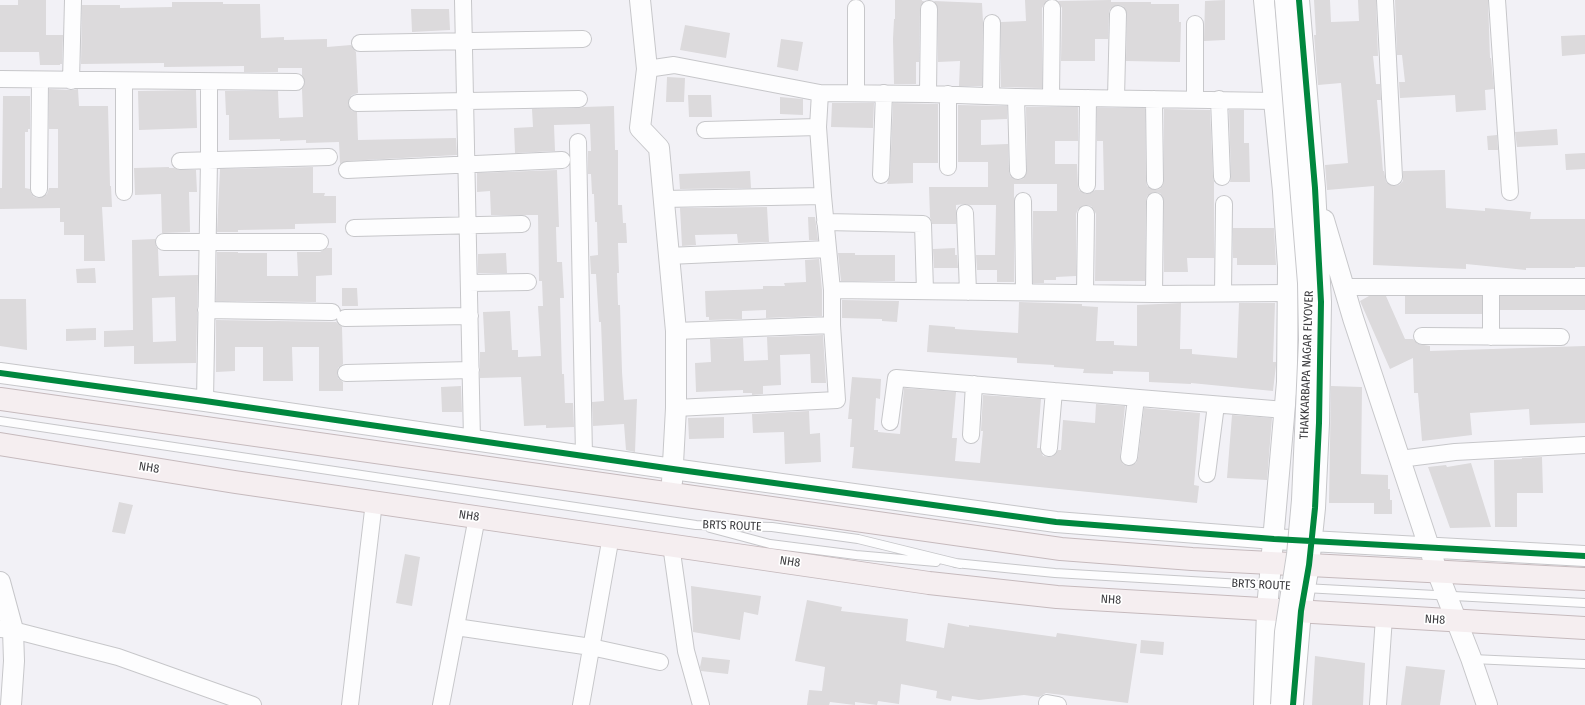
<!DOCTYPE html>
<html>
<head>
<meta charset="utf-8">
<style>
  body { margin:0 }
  canvas { display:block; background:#f2f1f6 }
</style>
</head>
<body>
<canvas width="1585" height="705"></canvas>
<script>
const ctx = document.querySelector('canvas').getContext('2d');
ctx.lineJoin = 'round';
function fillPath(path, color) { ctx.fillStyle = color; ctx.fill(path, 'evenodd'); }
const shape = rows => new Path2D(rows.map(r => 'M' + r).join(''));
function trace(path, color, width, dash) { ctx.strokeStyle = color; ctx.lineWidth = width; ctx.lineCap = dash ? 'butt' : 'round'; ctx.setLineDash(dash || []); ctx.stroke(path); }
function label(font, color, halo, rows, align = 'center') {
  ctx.font = font + ' "Fira Sans Condensed",sans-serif'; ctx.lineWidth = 3.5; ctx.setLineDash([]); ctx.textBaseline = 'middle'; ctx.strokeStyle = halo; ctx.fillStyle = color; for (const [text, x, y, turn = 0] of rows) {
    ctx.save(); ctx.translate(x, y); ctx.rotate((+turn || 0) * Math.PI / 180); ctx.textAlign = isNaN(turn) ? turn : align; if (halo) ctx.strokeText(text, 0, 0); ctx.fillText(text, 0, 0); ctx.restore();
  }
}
fillPath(shape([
  [18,0,46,0,46,35,63,35,62,64,60,64,60,65,40,65,39,52,0,52,0,5,18,5],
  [895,0,922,0,922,1,924,1,920,9,919,62,916,62,916,84,894,84,893,39,894,19,895,19],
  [1025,0,1047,0,1042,8,1042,88,1001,87,1001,22,1026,21],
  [1111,0,1111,2,1151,2,1151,4,1179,4,1179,22,1181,22,1180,62,1126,61,1127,14,1123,6,1118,5,1110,9,1109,13,1108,39,1095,39,1095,61,1061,61,1062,8,1058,1],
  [1225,0,1225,40,1204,41,1205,1],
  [1314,0,1330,0,1331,22,1359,21,1358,0,1376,0,1378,56,1373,56,1376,84,1380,84,1381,100,1377,100,1383,171,1384,171,1386,182,1394,186,1399,185,1403,181,1403,171,1445,170,1446,208,1485,211,1485,208,1531,212,1530,219,1585,219,1585,267,1575,267,1575,268,1526,268,1526,270,1466,264,1466,269,1373,265,1374,186,1327,190,1325,165,1348,163,1341,83,1318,85,1314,35,1316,35],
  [1395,0,1488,0,1490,58,1491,58,1494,89,1485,90,1486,110,1456,112,1455,95,1400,98,1399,82,1405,82,1402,55,1397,55],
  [934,1,982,3,983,22,982,86,959,86,960,61,938,62,938,9],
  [172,2,223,2,223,4,260,4,261,38,284,37,284,40,327,39,327,47,351,45,356,52,358,93,352,95,349,99,348,104,352,111,357,112,358,140,456,138,457,155,347,161,340,164,339,142,306,143,306,140,280,141,280,139,229,140,229,115,226,115,225,91,278,91,279,118,303,117,302,89,305,82,302,75,302,68,278,68,278,72,244,72,244,66,164,67,164,63,81,64,82,5,120,5,120,8,172,7],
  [411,9,449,9,450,30,412,32],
  [685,25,730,33,726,58,680,50],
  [1585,35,1585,54,1562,56,1561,36],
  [781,39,803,42,798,71,777,67],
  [667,77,685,78,684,102,666,102],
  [49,89,71,90,78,89,79,106,108,106,110,186,111,186,112,207,102,207,105,261,84,261,84,235,64,235,64,222,60,222,60,208,0,209,0,188,2,188,3,96,30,96,30,129,28,129,28,132,25,132,25,188,30,189,31,193,34,197,39,198,47,194,49,188,58,188,58,129,49,129],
  [196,90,197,128,139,130,138,91],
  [688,95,711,95,712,117,689,117],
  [780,97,803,99,803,115,780,114],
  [832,103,874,103,873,128,831,127],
  [893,103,938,104,938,163,913,163,913,183,887,184,890,175],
  [958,105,1007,106,1007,119,981,120,981,145,1008,144,1009,172,1010,176,1018,180,1023,179,1027,171,1026,107,1078,107,1078,141,1055,141,1055,164,1077,164,1078,187,1079,190,1086,194,1091,193,1095,190,1104,190,1103,141,1097,141,1097,108,1145,108,1146,181,1147,186,1155,190,1160,189,1163,185,1164,181,1164,109,1210,110,1213,177,1214,182,1214,258,1187,258,1188,272,1164,272,1164,201,1163,197,1160,193,1155,192,1147,196,1146,201,1145,281,1095,281,1096,214,1094,210,1091,206,1086,205,1078,209,1076,214,1076,276,1056,277,1056,280,1044,280,1044,283,1033,283,1033,211,1057,211,1057,184,1014,184,1014,282,997,282,997,270,977,270,976,255,995,255,996,205,970,205,965,204,956,205,956,224,932,224,930,217,929,187,988,187,988,162,958,162],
  [614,106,615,150,618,150,618,205,622,205,623,223,626,223,627,243,618,243,619,273,617,273,618,305,620,305,622,372,624,400,637,399,635,452,626,450,624,424,593,426,592,402,604,401,601,322,599,322,596,274,591,274,590,256,598,255,597,222,595,222,594,194,592,194,591,174,588,174,588,151,591,151,590,124,554,125,555,151,515,153,514,128,533,127,532,109,579,108,584,107],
  [1229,110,1244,110,1244,143,1249,143,1250,182,1230,182,1231,177],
  [1557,129,1558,145,1517,147,1515,132],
  [1497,135,1498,150,1488,150,1487,136],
  [1585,153,1585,169,1566,170,1565,154],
  [169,167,169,168,174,168,180,170,196,170,197,192,189,192,190,232,162,233,161,194,135,195,134,168],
  [313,167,313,193,325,193,324,196,336,196,336,223,295,224,295,229,238,230,238,232,217,232,220,169],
  [557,170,559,227,556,227,557,262,562,262,564,298,560,298,562,374,564,374,565,403,573,403,574,427,546,428,546,425,524,426,521,377,480,378,480,352,485,352,483,312,510,311,512,350,518,350,518,357,541,356,538,306,543,306,542,281,539,281,538,215,491,215,490,191,477,192,477,173],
  [750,171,751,188,680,189,679,174],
  [767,207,769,242,738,243,737,234,695,235,696,245,682,246,680,208],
  [808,217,815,217,818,240,809,240],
  [1233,228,1274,228,1276,265,1237,265,1237,258,1233,258],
  [155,239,156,246,158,249,159,276,198,275,196,363,134,364,134,346,104,347,104,331,133,330,132,240],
  [175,297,176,341,153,342,152,298],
  [327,248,332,248,332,275,316,276,316,302,216,301,217,252,238,252,238,253,267,253,267,276,298,276,297,252,320,252],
  [955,248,955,255,957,255,958,268,934,268,933,249],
  [506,253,507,273,478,273,478,254],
  [838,253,855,253,855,255,895,255,895,281,841,281],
  [819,259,822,290,822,316,766,318,766,310,742,311,742,319,709,320,709,317,706,317,705,291,763,289,763,286,785,286,784,283,806,282,805,260],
  [95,268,96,283,77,283,76,269],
  [342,288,357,288,358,306,342,306],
  [1369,296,1386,296,1405,339,1413,339,1418,344,1430,346,1430,351,1585,346,1585,423,1530,425,1529,409,1470,413,1472,435,1422,441,1418,393,1414,393,1413,358,1390,369,1360,301],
  [1405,296,1482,296,1482,314,1405,314],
  [1500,296,1585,296,1585,310,1500,310],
  [0,299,26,299,27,350,0,346],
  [842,300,899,301,897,322,882,321,882,319,842,318],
  [1019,302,1082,304,1082,306,1098,307,1096,341,1114,341,1114,345,1137,346,1137,305,1181,303,1180,349,1192,349,1192,354,1237,358,1239,303,1275,303,1273,362,1276,362,1276,365,1273,391,1191,383,1191,384,1149,382,1149,372,1113,371,1113,374,1083,373,1084,369,1054,367,1054,365,1017,363,1017,358,927,352,929,325,955,327,955,329,1018,333],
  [216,320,336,322,342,327,343,364,338,368,337,373,338,378,343,382,343,391,319,391,319,347,292,347,293,381,263,381,263,347,235,347,235,371,216,372],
  [96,328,96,340,66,341,66,329],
  [823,335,826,383,811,383,810,354,780,355,781,385,763,386,763,394,752,395,752,393,743,393,743,390,696,392,695,363,711,362,710,339,743,338,744,361,768,360,767,337],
  [852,377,881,379,880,399,876,398,874,430,878,430,878,432,900,434,904,388,956,392,952,438,957,438,955,461,980,463,983,431,981,431,983,395,1041,399,1037,448,1040,448,1043,456,1049,457,1053,456,1058,450,1061,450,1063,420,1095,423,1096,404,1125,406,1120,456,1123,464,1128,466,1136,463,1138,458,1144,408,1200,413,1194,485,1199,486,1197,503,852,468,854,447,850,447,852,419,848,419],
  [461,386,462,412,442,412,441,387],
  [1331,386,1362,387,1361,474,1388,475,1388,489,1390,489,1390,500,1392,500,1392,514,1374,514,1374,503,1329,503],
  [809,411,810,434,820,433,821,462,785,464,784,432,753,433,752,414],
  [1232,415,1272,418,1267,480,1227,478],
  [724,417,724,438,689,439,688,418],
  [1542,457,1543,493,1517,493,1517,527,1495,527,1494,460,1522,459,1522,458],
  [1471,463,1491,527,1450,528,1428,467,1446,465,1447,467],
  [119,502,133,505,125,534,112,532],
  [405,554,420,557,412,606,396,603],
  [691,586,761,596,758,615,744,612,740,640,693,632],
  [807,600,842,607,841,611,908,619,906,641,944,648,948,623,969,627,969,625,1056,637,1057,633,1137,644,1128,703,1046,693,1039,697,1024,695,979,700,952,696,951,701,936,698,937,691,901,684,899,704,878,701,877,705,855,702,855,705,830,702,829,705,807,705,809,690,822,691,825,667,795,661],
  [1141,640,1164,642,1163,655,1140,653],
  [1315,656,1365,663,1363,705,1312,705],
  [702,657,730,660,728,674,701,671,700,667],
  [1406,666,1445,670,1440,705,1401,705]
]), '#dcdadc');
const service = shape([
  [0,421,696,525,772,527,858,539,960,564],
  [710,528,770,544,856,555,936,562],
  [955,563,1055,573,1293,587],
  [1304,588,1585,603],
  [1472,659,1585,664]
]);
const minor = shape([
  [463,0,472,440],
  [1385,0,1394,177],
  [1497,0,1510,192],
  [856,8,856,93],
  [1195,24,1195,99],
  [360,43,583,39],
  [647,69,674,65,820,93,928,94,1016,97,1274,101],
  [0,79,296,82],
  [71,81,73,0],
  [124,81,124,192],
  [820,93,818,127,823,196],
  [928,94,929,9],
  [991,96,992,23],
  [1016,97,1018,171],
  [1051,97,1052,8],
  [1116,98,1118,14],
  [1154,99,1155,181],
  [1219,99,1222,177],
  [357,103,579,99],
  [705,130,818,127],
  [578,142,584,456],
  [180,161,329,157],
  [948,167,948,94],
  [347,170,562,160],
  [881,175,884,93],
  [1087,185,1088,98],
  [39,189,40,80],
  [663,199,823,196,832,290,832,325,837,400,676,408],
  [1023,201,1024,292],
  [965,213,968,292],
  [825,222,923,224,925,291],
  [354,228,522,224],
  [164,242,320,242],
  [668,256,828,249],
  [469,283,528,282],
  [1344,287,1585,287],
  [832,290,1154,294,1288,293],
  [1085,293,1086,214],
  [1223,293,1224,204],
  [1154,294,1155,201],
  [206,310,332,312],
  [345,318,470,316],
  [676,331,832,325],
  [1422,336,1561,337],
  [1491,337,1491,287],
  [346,373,471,370],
  [205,401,209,160,209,83],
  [890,422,896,378,1285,410],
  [971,435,974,384],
  [1049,448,1054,391],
  [1129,457,1136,398],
  [1400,459,1455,452,1585,445],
  [1207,474,1216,405],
  [671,545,686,651,701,705],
  [456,627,591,647,660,662],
  [0,629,13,630,118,657,253,705],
  [1047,703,1058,705],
  [350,705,374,502],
  [441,705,477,517],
  [581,705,611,536],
  [1378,705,1384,617]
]);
const tertiary = shape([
  [640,0,647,69,640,128,659,148,676,331,676,408,672,482],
  [1324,220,1353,318,1437,571,1471,658,1487,705],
  [0,373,205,401,673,469,1056,522,1274,539,1585,556],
  [0,582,13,630,14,661,11,705],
  [1264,705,1267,609,1287,382,1288,267,1283,191,1264,0],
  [1293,705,1301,611,1309,565,1315,508,1319,423,1321,302,1315,188,1299,0]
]);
const primary = shape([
  [0,399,1061,549,1192,559,1585,579],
  [0,444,235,482,929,583,1057,597,1585,628]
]);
trace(service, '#c7c7ca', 10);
trace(minor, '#c7c7ca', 18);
trace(tertiary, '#c7c7ca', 22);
trace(primary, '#c6babd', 24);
trace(service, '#fdfdfe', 8);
trace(minor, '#fdfdfe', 16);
trace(tertiary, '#fdfdfe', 20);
trace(primary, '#f5eef0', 22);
const secondaryBridge = shape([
  [1282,705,1286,632,1298,555,1303,500,1310,340,1309,283,1286,0]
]);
trace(secondaryBridge, '#c7c7ca', 24, []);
trace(secondaryBridge, '#fdfdfe', 22);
trace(shape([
  [0,373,205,401,673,469,1056,522,1274,539,1585,556],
  [1293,705,1301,611,1309,565,1315,508,1319,423,1321,302,1315,188,1299,0]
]), '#00873e', 6);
label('12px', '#3c3c3f', '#fff', [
  ["THAKKARBAPA NAGAR FLYOVER",1307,365,-88],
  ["NH8",149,468,9],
  ["NH8",469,516,8],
  ["BRTS ROUTE",732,526,2],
  ["NH8",790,562,8],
  ["BRTS ROUTE",1261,585,3],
  ["NH8",1111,600,3],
  ["NH8",1435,620,3]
]);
</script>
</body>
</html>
